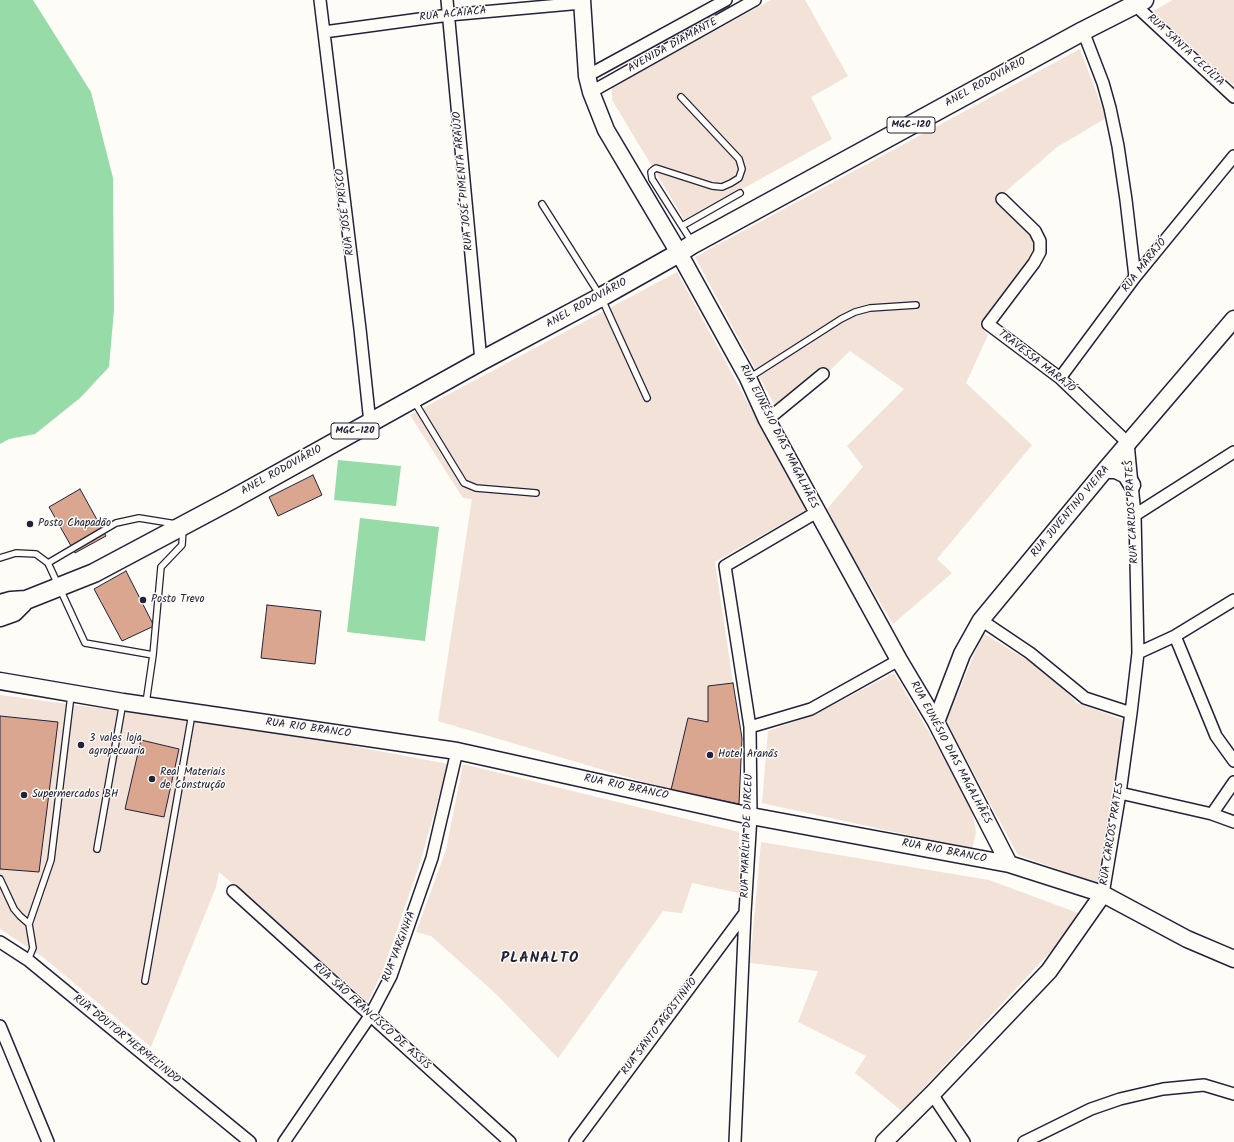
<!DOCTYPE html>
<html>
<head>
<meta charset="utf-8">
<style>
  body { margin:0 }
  canvas { display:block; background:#fdfcf7 }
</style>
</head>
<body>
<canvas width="1234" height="1142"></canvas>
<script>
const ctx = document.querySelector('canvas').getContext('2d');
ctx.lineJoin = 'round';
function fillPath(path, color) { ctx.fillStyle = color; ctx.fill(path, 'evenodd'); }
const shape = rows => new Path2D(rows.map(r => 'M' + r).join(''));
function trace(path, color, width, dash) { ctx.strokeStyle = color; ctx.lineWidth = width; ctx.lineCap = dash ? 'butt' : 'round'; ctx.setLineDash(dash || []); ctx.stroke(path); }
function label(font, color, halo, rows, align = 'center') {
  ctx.font = font + ' Kalam,sans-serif'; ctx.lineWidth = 3; ctx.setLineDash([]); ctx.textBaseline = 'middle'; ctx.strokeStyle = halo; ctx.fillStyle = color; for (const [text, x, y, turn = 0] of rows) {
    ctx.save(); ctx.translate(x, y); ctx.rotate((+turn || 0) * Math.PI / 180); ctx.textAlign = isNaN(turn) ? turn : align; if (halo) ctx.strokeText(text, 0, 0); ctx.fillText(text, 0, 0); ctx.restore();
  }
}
fillPath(shape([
  [771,0,805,0,848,76,811,97,832,139,685,221,612,100,612,87],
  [1173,0,1234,0,1234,86,1153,11],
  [1080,49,1106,118,1057,147,1005,192,995,199,1034,239,1035,253,980,324,988,335,966,383,1032,445,937,559,952,573,893,624,848,549,827,509,863,467,847,446,904,389,850,351,781,417,695,257],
  [677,272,806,510,715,562,733,683,742,738,739,804,671,790,438,721,472,499,463,498,410,415],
  [983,633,1045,671,1077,703,1124,720,1097,883,1018,855,946,722],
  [894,673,970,801,976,832,972,849,762,803,768,731,814,715],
  [0,695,278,732,448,764,420,863,383,970,368,1002,219,872,216,887,151,1047,44,958,0,929],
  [463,764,739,832,739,893,692,883,682,913,663,911,558,1058,495,993,431,936,416,932,446,850],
  [761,842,989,880,1078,913,1064,937,902,1111,855,1073,866,1056,798,1022,818,971,750,963]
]), '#f2e2d8');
fillPath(shape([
  [0,0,33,0,91,92,113,178,114,310,109,367,80,398,35,434,9,439,0,444],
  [338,460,401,466,396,506,334,500],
  [360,518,439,527,425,641,347,632]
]), '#97dba8');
const building = shape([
  [313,475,322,495,278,516,269,497,313,475],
  [80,489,106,536,75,553,49,507,80,489],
  [126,571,154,626,122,641,94,589,126,571],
  [267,605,321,611,315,664,261,658,267,605],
  [733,683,742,738,739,804,671,790,688,718,708,722,708,686,733,683],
  [0,716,58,722,39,872,0,869,0,716],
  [141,740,179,749,164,817,125,809,141,740]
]);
fillPath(building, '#daa68f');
trace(building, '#22223b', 1);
const lane = shape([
  [681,97,739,159,742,169,739,178,731,183,722,187,712,186,656,168,653,170,651,172,652,179,692,242],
  [542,204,601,297,647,398],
  [682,226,740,193],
  [749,378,841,319,855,312,870,308,916,305],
  [414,401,464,483,476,488,536,493],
  [0,558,16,553,36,554,48,563,85,643,153,655],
  [48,563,116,523,139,518,176,524],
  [146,703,153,655,161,567,182,545,183,529],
  [97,849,123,702],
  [0,879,14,909,20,916,29,924],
  [28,960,33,948,29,924,51,860,71,695],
  [145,981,192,714]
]);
const street = shape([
  [320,0,360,329,370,423],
  [447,0,481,361],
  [1133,1,1135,5,1234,97],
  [1083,31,1103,83,1110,108,1118,146,1126,200,1135,277],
  [324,32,449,15,582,3],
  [587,76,726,0],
  [591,92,755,0],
  [1002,199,1035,231,1040,241,1040,252,1034,263,988,324,1060,378,1128,443,1135,515,1138,653,1131,713,1120,793,1103,894],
  [1060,378,1135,277,1234,156],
  [767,420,823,374],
  [1135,515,1234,452],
  [981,620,1030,653,1085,698,1131,713],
  [1175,636,1216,736,1234,761],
  [1138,653,1175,636,1234,600],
  [750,727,811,709,899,660],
  [1120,793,1212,814,1234,822],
  [1212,814,1234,782],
  [233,891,510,1142],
  [0,942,28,960,250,1142],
  [0,1026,48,1142],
  [932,1094,964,1142],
  [284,1142,370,1016,391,976,432,858,457,751],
  [575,1142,745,913],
  [735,1142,745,913,751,816,750,727,725,566,817,512],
  [1024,1142,1091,1109,1120,1099,1163,1089,1204,1085,1234,1094]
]);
const secondary = shape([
  [582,0,587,76,591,92,606,130,679,253,748,378,767,420,899,660,936,722,1009,864],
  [1105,470,1116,470,1126,475,1132,485],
  [0,681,123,702,457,751,751,816,1009,864,1103,894,1187,939,1234,959],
  [936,722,962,654,981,620,1105,470,1234,319],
  [884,1142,932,1094,1049,971,1103,894]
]);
const primary = shape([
  [0,604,11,601,26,600,94,573,231,500,481,361,601,297,679,253,693,244,1083,31,1144,0],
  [0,617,14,612,23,603]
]);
trace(lane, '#22223b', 8);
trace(street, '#22223b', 14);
trace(secondary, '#22223b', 19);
trace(primary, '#22223b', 21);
trace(lane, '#fdfcf7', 5.5);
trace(street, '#fdfcf7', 11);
trace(secondary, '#fdfcf7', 16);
trace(primary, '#fdfcf7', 18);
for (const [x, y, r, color] of [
  [30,524,4,"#22223b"],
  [143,600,4,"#22223b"],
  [81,745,4,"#22223b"],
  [710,755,4,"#22223b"],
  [152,779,4,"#22223b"],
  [24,795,4,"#22223b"]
]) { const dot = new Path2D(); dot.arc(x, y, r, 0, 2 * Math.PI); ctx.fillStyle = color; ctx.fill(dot); trace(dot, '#fdfcf7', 1.5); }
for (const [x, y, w] of [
  [911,125,48],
  [355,431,48]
]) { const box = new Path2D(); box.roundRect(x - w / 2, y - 8, w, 16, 3); ctx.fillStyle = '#fdfcf7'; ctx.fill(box); trace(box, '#22223b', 1); }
label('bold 10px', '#22223b', null, [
  ["MGC-120",911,125],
  ["MGC-120",355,431]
]);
label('11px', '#22223b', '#fdfcf7', [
  ["RUA ACAIACA",453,15,-6],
  ["AVENIDA DIAMANTE",673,46,-29],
  ["RUA SANTA CECÍLIA",1185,51,43],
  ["ANEL RODOVIÁRIO",986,83,-29],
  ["RUA JOSÉ PIMENTA ARAÚJO",464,181,-95],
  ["RUA JOSÉ PRISCO",346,212,-97],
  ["RUA MARAJÓ",1145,266,-52],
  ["ANEL RODOVIÁRIO",587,304,-29],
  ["TRAVESSA MARAJÓ",1036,362,38],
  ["RUA EUNÉSIO DIAS MAGALHÃES",778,437,63],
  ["ANEL RODOVIÁRIO",282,471,-29],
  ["RUA JUVENTINO VIEIRA",1071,512,-50],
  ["RUA CARLOS PRATES",1133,512,-93],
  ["RUA RIO BRANCO",308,729,8],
  ["RUA EUNÉSIO DIAS MAGALHÃES",950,753,62],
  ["RUA RIO BRANCO",626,788,12],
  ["RUA CARLOS PRATES",1113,834,-81],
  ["RUA MARÍLIA DE DIRCEU",748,836,-88],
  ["RUA RIO BRANCO",944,852,11],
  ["RUA VARGINHA",400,947,-69],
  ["RUA SÃO FRANCISCO DE ASSIS",371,1017,42],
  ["RUA SANTO AGOSTINHO",660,1027,-53],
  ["RUA DOUTOR HERMELINDO",126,1040,39]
]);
label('11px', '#22223b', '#fdfcf7', [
  ["Posto Chapadão",38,524],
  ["Posto Trevo",151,600],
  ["3 vales loja",89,739],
  ["agropecuaria",89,752],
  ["Hotel Aranãs",718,755],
  ["Real Materiais",160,773],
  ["de Construção",160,786],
  ["Supermercados BH",32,795]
], 'left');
ctx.letterSpacing = '1px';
label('bold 15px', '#22223b', '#fdfcf7', [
  ["PLANALTO",540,959]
]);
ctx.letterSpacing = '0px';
</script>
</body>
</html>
